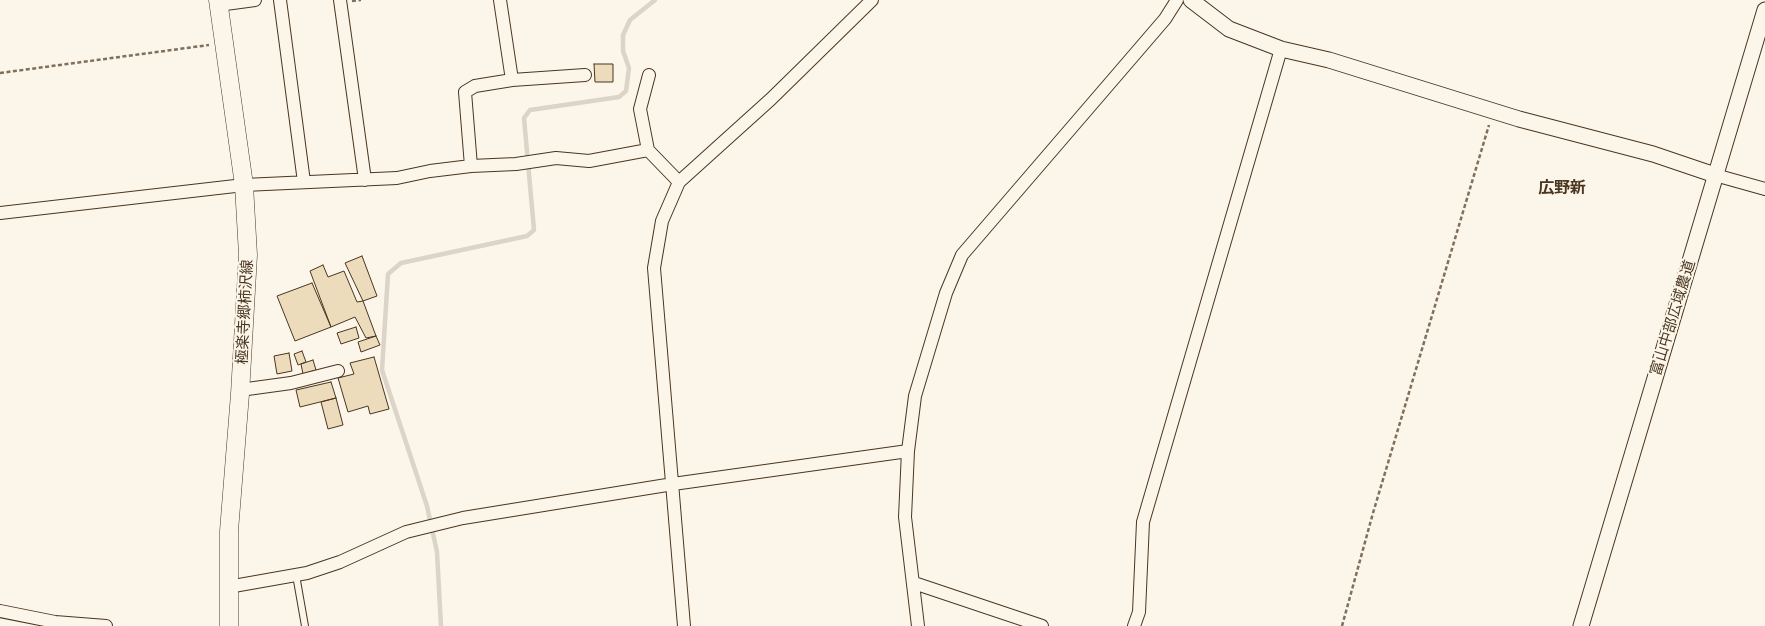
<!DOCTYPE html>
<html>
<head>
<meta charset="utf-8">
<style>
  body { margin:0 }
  canvas { display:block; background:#fbf6e9 }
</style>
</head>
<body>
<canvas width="1765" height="626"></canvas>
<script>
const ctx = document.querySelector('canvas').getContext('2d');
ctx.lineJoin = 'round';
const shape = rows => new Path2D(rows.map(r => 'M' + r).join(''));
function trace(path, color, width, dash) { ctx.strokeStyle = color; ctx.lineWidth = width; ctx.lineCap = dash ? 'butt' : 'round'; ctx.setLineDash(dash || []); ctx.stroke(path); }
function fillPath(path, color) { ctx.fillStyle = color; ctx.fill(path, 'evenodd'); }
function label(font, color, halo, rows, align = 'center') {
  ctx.font = font + ' Mulish,"Noto Sans JP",sans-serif'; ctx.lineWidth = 4; ctx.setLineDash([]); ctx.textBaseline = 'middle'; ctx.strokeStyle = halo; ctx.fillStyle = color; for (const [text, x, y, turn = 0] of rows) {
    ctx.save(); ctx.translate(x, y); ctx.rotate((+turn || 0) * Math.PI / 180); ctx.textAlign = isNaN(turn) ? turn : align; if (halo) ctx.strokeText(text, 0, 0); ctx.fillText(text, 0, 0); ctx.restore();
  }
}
trace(shape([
  [441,626,437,552,427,506,382,370,388,274,401,263,527,236,534,230,524,118,530,110,619,97,626,91,629,68,623,51,623,35,630,20,655,0]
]), '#dcd4c6', 4.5);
const building = shape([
  [594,64,613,64,613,82,595,82,594,64],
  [362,256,377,296,363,301,345,263,362,256],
  [323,265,328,277,344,271,357,302,363,301,376,336,366,338,355,317,331,327,310,271,323,265],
  [312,283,331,327,295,341,277,296,312,283],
  [356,327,359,338,341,344,337,333,356,327],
  [376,336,380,345,361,352,358,342,376,336],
  [302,351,306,362,298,365,294,354,302,351],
  [289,353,292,371,277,374,274,356,289,353],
  [374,357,389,409,370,414,368,406,348,412,338,378,354,374,350,363,374,357],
  [313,360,316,370,303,374,301,364,313,360],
  [331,382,336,398,300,407,296,390,331,382],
  [336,398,343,425,328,429,321,402,336,398]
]);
fillPath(building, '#ecdcbc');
trace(building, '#4a3520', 1);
const service = shape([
  [296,575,305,626]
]);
const minor = shape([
  [280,0,304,182],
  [340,0,365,180],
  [218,5,255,0],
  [649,75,640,109,648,150,679,182],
  [512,80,585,75],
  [471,166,516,164,556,158,589,161,648,150],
  [1715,175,1765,189],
  [0,213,244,185,397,178,430,171,471,166,465,92,475,86,512,80,500,0],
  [240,390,291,383,338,371],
  [914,583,1042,626],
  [228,587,307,573,340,562,406,532,463,518,673,484,908,451],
  [0,611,55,622,106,626],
  [684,626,654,268,662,221,679,182,771,99,872,0],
  [918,626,905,517,908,451,915,396,946,293,962,255,1165,19,1177,0],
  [1134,626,1139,612,1143,522,1281,49]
]);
const tertiary = shape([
  [1191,0,1229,29,1281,49,1329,60,1519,119,1653,154,1715,175],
  [1581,626,1765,10]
]);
const secondary = shape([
  [218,0,244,185,248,255,240,394,229,531,229,626]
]);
trace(service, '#4a3520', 8);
trace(minor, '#4a3520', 14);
trace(tertiary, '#4a3520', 17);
trace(secondary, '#4a3520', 19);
trace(shape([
  [352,1,361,0],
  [0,73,209,45],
  [1342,626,1373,513,1489,125]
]), '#7f6f5c', 2.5, [4, 2.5]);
trace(service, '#fbf6e9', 6);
trace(minor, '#fbf6e9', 12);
trace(tertiary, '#fbf6e9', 15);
trace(secondary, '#fbf6e9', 18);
label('15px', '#4a3520', '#fbf6e9', [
  ["極楽寺郷柿沢線",245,312,-87],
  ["富山中部広域農道",1673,318,-73]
]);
label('bold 16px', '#4a3520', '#fbf6e9', [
  ["広野新",1562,188]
]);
</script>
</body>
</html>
